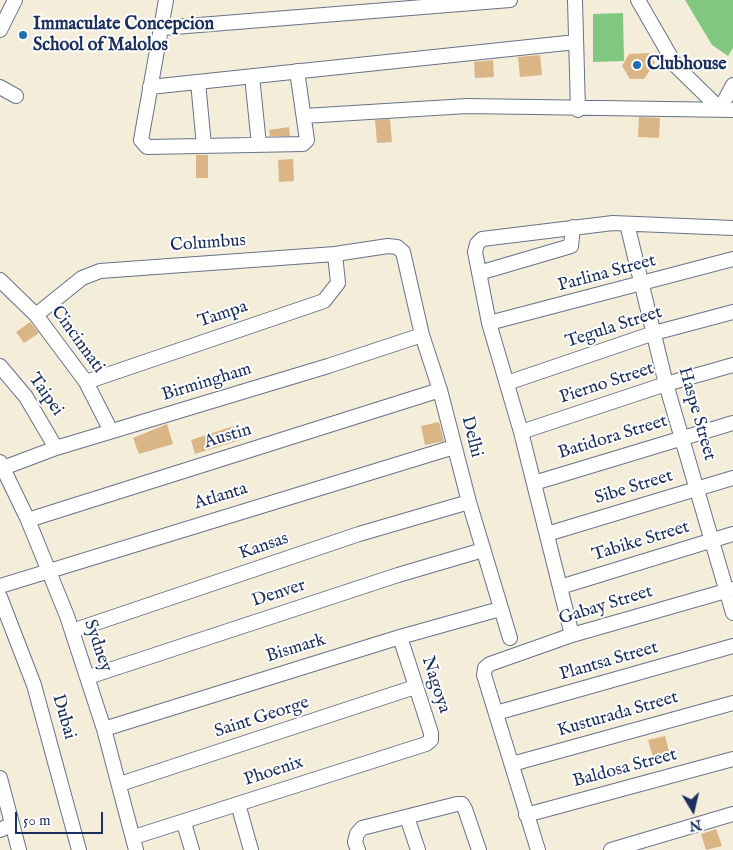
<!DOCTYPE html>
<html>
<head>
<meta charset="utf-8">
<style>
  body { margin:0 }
  #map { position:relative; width:733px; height:850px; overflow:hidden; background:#f4edda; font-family:"IM FELL English",serif }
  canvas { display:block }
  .north { position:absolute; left:668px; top:785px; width:50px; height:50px; -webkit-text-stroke:4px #fff; paint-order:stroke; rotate:171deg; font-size:14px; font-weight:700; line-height:20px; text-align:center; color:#1b2f5e }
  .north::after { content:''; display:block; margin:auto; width:18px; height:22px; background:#1b2f5e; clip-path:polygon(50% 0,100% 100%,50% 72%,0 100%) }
  .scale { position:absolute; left:15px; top:812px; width:88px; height:22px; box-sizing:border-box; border:2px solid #1b2f5e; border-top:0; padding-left:6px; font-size:15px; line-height:18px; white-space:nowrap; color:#1b2f5e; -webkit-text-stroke:4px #fff; paint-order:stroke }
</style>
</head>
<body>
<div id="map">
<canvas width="733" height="850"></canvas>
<div class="north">N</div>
<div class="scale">50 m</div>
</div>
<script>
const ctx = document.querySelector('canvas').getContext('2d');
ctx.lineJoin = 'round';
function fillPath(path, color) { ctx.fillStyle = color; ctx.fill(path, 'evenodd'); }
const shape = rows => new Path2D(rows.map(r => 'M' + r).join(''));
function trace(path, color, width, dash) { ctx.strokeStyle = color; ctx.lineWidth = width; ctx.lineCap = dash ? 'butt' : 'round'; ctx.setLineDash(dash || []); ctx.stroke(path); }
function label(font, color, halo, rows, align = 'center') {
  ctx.font = font + ' "IM FELL English",serif'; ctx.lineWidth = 4; ctx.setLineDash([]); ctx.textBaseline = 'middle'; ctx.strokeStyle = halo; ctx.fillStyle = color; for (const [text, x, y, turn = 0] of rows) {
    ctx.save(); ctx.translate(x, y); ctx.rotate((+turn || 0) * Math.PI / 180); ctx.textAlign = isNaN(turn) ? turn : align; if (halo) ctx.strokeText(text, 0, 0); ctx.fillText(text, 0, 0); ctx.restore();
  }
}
fillPath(shape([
  [685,0,733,0,733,48,728,56,712,45],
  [623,13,624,61,593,62,593,14]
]), '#82c781');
fillPath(shape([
  [649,53,655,63,644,79,630,79,622,66,629,54],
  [540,55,542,75,520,77,518,57],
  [493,60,494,77,475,78,474,62],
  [639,117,660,118,659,138,638,137],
  [390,119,392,142,377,143,375,120],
  [289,127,290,136,270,136,269,130],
  [196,155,208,155,208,178,196,178],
  [293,159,294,181,279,182,278,160],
  [30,322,39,333,24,343,16,332],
  [439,422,444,441,425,445,421,426],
  [167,424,173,444,139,454,133,438],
  [237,425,243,439,195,454,191,440],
  [665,736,671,759,655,764,648,740],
  [716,829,722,846,706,850,701,834]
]), '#dab585');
const minor = shape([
  [166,0,141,140,147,147,303,144,307,140,297,71],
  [575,0,578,110],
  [638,0,676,66,720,109],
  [162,28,510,0],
  [0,30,15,0],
  [252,76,259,145],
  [198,82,204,146],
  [0,87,16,96],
  [150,87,576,42],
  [720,109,733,85],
  [304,116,467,106,733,110],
  [627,224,666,384,733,613],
  [479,273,571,246,573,227],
  [0,280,36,315,86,382,111,431],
  [36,315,82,278,100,271,335,254,388,246,397,247,403,252,422,335,440,390,469,502,510,638],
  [489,323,733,259],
  [0,366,26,397,56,448],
  [86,382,324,301,338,283,335,254],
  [507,383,654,333,733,312],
  [521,432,666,384,733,365],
  [0,462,28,520,67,616,104,729,136,850],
  [3,468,56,448,328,366,422,335],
  [534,483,733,423],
  [28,520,440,390],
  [547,534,733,478],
  [0,586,454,447],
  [560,587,733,534],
  [0,597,34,685,79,850],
  [72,631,359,534,469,502],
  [572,635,521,432,489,323,475,252,477,244,482,239,613,223,733,228],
  [88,677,398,575,483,550],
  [496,713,733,646],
  [104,729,400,637,500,609],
  [512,764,733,703],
  [0,778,19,850],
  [120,784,415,687],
  [238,804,251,850],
  [526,815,733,759],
  [407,817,418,850],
  [184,823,192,850],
  [0,830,12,824],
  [134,837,426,744,431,740,431,733,400,637],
  [358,850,355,842,357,834,362,828,457,804,462,804,465,809,479,850],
  [538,850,484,675,485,668,490,664,572,635,733,589],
  [611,850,733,814]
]);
trace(minor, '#677289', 16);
trace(minor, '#fff', 14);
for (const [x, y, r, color] of [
  [23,35,5,"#1f6fb2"],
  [637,65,5,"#1f6fb2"]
]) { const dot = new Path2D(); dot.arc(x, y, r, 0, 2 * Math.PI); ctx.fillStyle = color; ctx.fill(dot); trace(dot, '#fff', 2); }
label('bold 18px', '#1b2f5e', '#fff', [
  ["Immaculate Concepcion",33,25],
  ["School of Malolos",33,46],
  ["Clubhouse",647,65]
], 'left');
label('18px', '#1b2f5e', '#fff', [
  ["Columbus",208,244,-4],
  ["Parlina Street",607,274,-15],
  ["Tampa",223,315,-19],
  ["Tegula Street",614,328,-18],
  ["Cincinnati",77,340,54],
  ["Birmingham",207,383,-17],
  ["Pierno Street",607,384,-18],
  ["Taipei",45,395,55],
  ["Haspe Street",696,414,74],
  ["Austin",228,437,-17],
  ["Delhi",471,437,76],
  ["Batidora Street",613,438,-17],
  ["Sibe Street",634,488,-17],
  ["Atlanta",221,497,-17],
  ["Tabike Street",641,542,-17],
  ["Kansas",264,547,-19],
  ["Denver",279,594,-18],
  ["Gabay Street",606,606,-17],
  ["Sydney",97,646,71],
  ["Bismark",296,649,-17],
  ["Plantsa Street",609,662,-16],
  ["Nagoya",435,685,72],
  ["Kusturada Street",618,715,-16],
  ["Dubai",63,717,74],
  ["Saint George",262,718,-18],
  ["Baldosa Street",625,769,-15],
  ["Phoenix",274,772,-18]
]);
</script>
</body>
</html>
